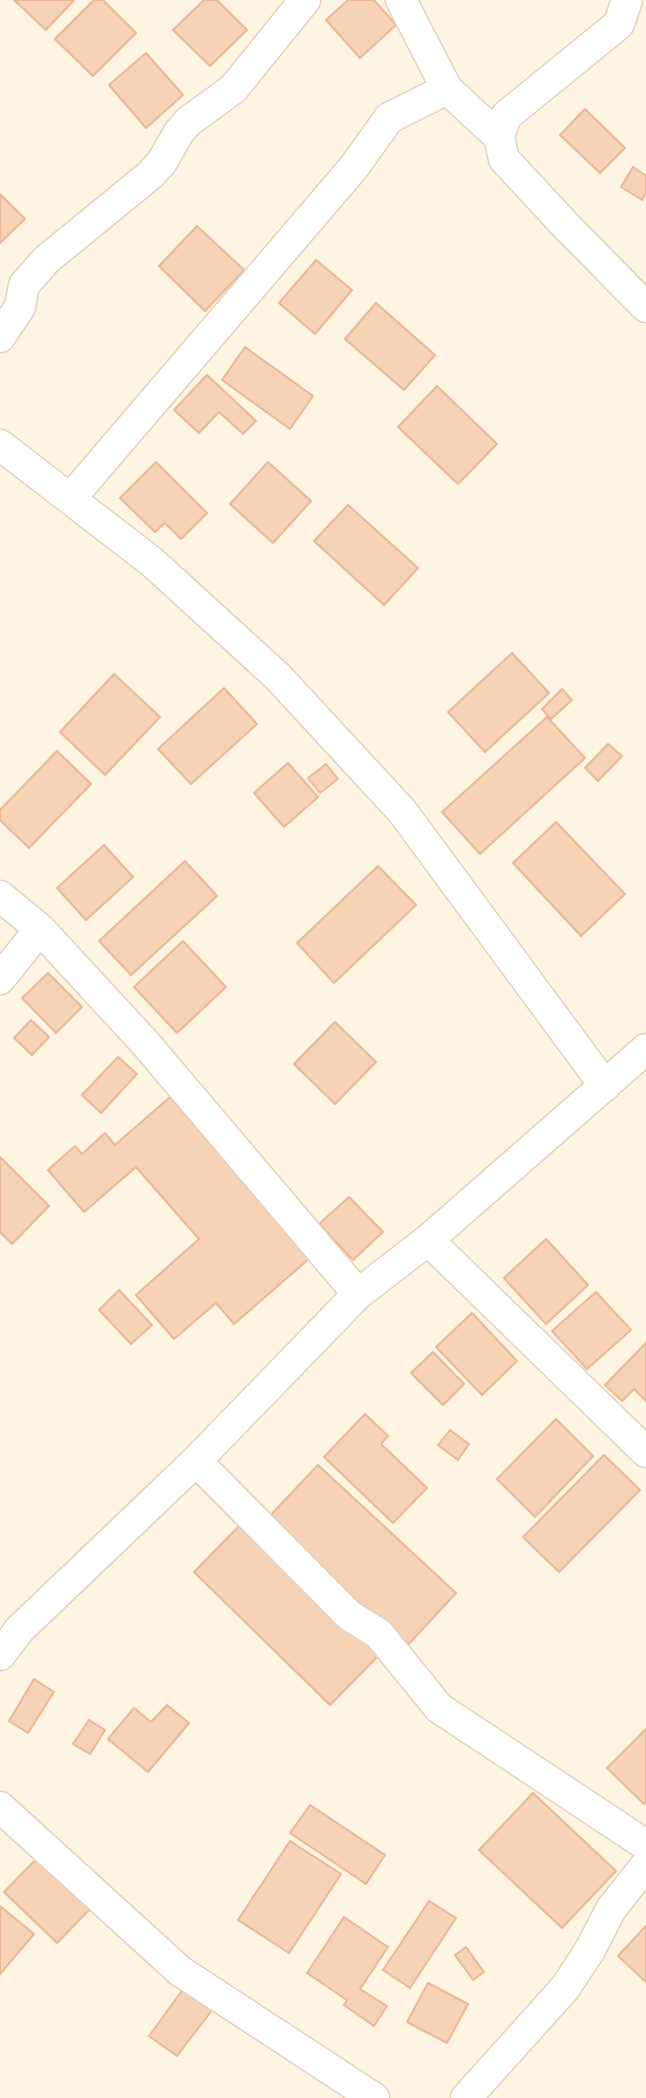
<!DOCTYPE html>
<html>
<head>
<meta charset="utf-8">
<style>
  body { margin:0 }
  canvas { display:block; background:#fef4e2 }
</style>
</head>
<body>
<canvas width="646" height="2098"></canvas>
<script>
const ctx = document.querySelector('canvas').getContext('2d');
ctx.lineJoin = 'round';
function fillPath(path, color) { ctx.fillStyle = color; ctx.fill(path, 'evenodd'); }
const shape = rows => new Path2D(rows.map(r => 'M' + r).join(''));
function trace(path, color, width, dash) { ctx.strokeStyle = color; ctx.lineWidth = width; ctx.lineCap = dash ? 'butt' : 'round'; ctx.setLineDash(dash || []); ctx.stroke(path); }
const building = shape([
  [14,0,74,0,46,30,14,0],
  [94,0,103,0,136,33,93,76,55,39,94,0],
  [204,0,217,0,247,30,210,66,173,30,204,0],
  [348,0,374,0,396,25,360,58,326,20,348,0],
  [146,53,183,95,146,128,109,85,146,53],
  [585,109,625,148,600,173,560,135,585,109],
  [633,167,646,176,646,193,642,200,621,187,633,167],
  [0,194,25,219,0,243,0,194],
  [197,226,244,270,205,311,159,266,197,226],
  [316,260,352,290,315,334,279,303,316,260],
  [376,303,435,355,404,390,345,339,376,303],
  [245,347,313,396,290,429,222,380,245,347],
  [207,375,256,421,243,434,219,412,199,433,174,410,207,375],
  [437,386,497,444,458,484,398,427,437,386],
  [156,462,207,513,181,539,165,523,155,532,120,498,156,462],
  [268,462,311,501,273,543,230,504,268,462],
  [348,505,418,568,384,605,314,541,348,505],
  [512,653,549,693,485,752,448,712,512,653],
  [114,674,160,717,105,775,60,732,114,674],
  [224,688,257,724,191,784,158,749,224,688],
  [562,689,572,700,551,719,542,709,562,689],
  [547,717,585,758,480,854,442,812,547,717],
  [608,744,622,756,598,781,585,768,608,744],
  [57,751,91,784,29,848,0,820,0,810,57,751],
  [288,763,318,797,284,827,254,793,288,763],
  [326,764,338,779,320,793,308,778,326,764],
  [556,822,625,894,581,936,513,863,556,822],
  [104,845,133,877,86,920,57,888,104,845],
  [185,861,217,896,131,975,99,941,185,861],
  [378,866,416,905,334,983,297,943,378,866],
  [183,941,226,987,177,1033,134,987,183,941],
  [48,973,82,1007,56,1033,22,998,48,973],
  [31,1020,49,1037,32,1055,14,1038,31,1020],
  [335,1022,376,1062,335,1104,294,1064,335,1022],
  [118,1057,137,1074,101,1113,82,1095,118,1057],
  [170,1097,310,1258,234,1324,216,1303,174,1339,136,1295,199,1239,136,1167,84,1212,48,1170,75,1146,82,1154,105,1133,115,1145,170,1097],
  [0,1157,49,1206,12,1244,0,1232,0,1157],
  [349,1197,383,1232,353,1260,319,1224,349,1197],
  [546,1239,588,1285,546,1324,504,1278,546,1239],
  [119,1290,152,1325,131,1344,99,1310,119,1290],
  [596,1292,631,1330,587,1369,552,1331,596,1292],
  [472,1313,517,1361,482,1395,436,1347,472,1313],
  [646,1343,646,1401,634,1389,622,1401,605,1385,646,1343],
  [433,1352,464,1384,443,1405,411,1373,433,1352],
  [365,1414,388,1436,381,1444,427,1488,393,1523,324,1457,365,1414],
  [556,1419,593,1456,535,1517,497,1479,556,1419],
  [450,1430,469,1444,458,1460,438,1445,450,1430],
  [604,1455,640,1490,559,1572,523,1537,604,1455],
  [318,1465,456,1593,406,1647,267,1519,318,1465],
  [245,1520,381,1653,330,1705,194,1572,245,1520],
  [34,1679,54,1692,28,1733,9,1721,34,1679],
  [167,1705,189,1723,148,1772,108,1739,134,1708,151,1722,167,1705],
  [89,1720,105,1730,90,1754,73,1744,89,1720],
  [646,1729,646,1802,644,1804,607,1768,646,1729],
  [533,1793,616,1871,562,1928,479,1850,533,1793],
  [310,1805,385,1855,366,1884,290,1833,310,1805],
  [290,1841,341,1874,289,1953,238,1920,290,1841],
  [42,1853,95,1904,57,1943,4,1892,42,1853],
  [429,1901,456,1918,410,1988,383,1970,429,1901],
  [0,1906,34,1934,0,1974,0,1906],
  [344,1917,388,1947,360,1989,387,2006,374,2026,344,2005,347,2000,307,1973,344,1917],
  [646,1926,646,1982,618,1956,646,1926],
  [466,1947,484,1972,473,1980,455,1955,466,1947],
  [428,1983,468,2004,447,2043,407,2022,428,1983],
  [184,1988,213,2009,177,2056,149,2036,184,1988]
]);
fillPath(building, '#f6d2b7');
trace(building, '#eab896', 2);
const street = shape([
  [401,0,447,89,499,137],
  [627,0,619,24,506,116,499,137,504,159,568,228,646,307],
  [0,337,20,307,24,285,46,260,150,175,162,162,179,132,189,121,233,89,305,0],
  [0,445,152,562,277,676,402,811,605,1086],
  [70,499,354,167,389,118,447,89],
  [0,896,40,929,146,1044,358,1294],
  [0,979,40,929],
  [428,1240,646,1452],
  [196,1461,350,1616,379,1634,439,1708,646,1845],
  [0,1655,20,1629,196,1461,358,1294,428,1240,646,1049],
  [0,1807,180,1971,374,2098],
  [466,2098,565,1988,590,1950,611,1909,646,1865]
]);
trace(street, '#e3d0bd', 33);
trace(street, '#fff', 30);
</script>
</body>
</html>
